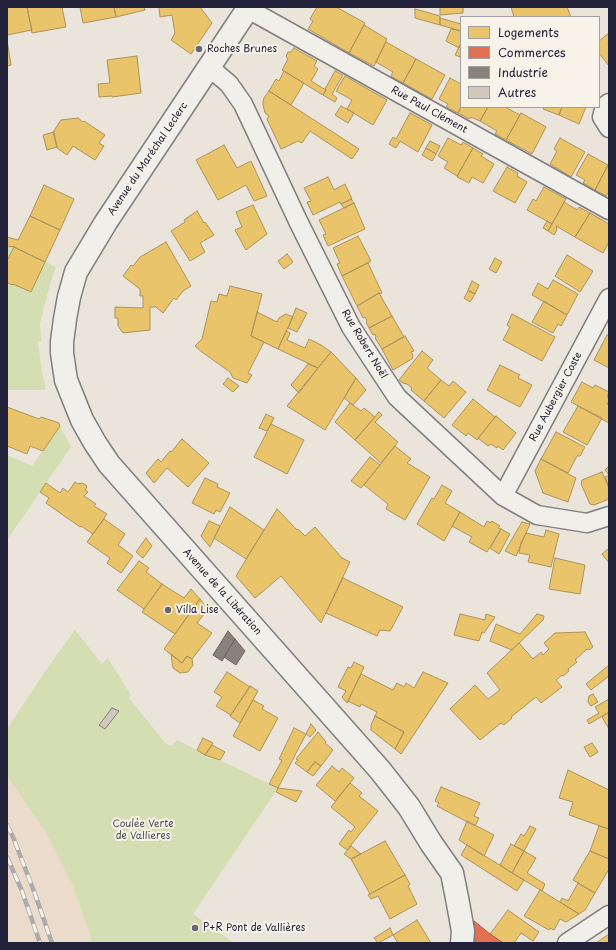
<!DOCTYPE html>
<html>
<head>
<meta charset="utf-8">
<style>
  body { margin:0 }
  #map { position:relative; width:616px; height:950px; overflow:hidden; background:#ebe4db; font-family:"Playpen Sans",sans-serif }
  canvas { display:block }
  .frame { position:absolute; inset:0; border:8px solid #22223b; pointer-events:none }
  .legend { position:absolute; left:460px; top:16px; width:140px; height:92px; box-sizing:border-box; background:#f7f3e8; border:1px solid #a29fa3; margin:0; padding:5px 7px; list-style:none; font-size:12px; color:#22223b }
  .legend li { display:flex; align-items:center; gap:8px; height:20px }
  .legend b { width:20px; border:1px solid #a29fa3 }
</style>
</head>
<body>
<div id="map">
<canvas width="616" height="950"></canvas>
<div class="frame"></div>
<ul class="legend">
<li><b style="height:11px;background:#e9c46a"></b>Logements</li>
<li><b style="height:11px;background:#e76f51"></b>Commerces</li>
<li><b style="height:11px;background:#8a817c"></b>Industrie</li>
<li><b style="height:11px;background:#d2c7bc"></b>Autres</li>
</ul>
</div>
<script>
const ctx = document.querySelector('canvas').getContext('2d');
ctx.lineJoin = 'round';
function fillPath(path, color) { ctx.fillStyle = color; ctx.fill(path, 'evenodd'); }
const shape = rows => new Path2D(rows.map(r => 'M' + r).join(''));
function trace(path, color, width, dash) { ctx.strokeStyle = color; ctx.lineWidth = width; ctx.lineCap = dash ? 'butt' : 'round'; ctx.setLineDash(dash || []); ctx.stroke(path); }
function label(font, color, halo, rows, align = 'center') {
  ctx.font = font + ' "Playpen Sans",sans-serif'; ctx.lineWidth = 4; ctx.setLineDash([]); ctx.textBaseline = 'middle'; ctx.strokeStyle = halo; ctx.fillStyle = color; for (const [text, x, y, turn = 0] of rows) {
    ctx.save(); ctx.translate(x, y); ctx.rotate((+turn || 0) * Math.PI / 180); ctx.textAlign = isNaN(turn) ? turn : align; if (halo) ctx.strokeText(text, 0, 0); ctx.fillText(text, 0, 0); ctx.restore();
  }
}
fillPath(shape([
  [7,776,45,831,57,854,72,884,93,943,7,943]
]), '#eadbcb');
fillPath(shape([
  [7,246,14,247,56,267,52,278,43,311,40,324,41,341,38,341,41,366,46,390,7,390],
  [60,426,71,447,7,540,7,455,32,466],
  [75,630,102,664,108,658,131,695,129,698,166,744,172,746,177,740,207,755,220,760,278,788,193,914,234,943,93,943,72,884,57,854,45,831,7,776,7,729,48,667]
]), '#d4deb2');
const homes = shape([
  [7,7,27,7,32,30,7,35,7,7],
  [27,7,62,7,66,27,32,33,27,7],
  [80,7,114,7,116,17,83,23,80,7],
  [114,7,144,7,145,10,116,17,114,7],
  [159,7,200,7,212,23,191,54,171,40,175,33,172,15,160,17,159,7],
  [317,7,336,7,365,23,349,53,308,29,313,21,310,19,317,7],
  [440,7,463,7,463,13,440,15,440,7],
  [511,7,567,7,571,17,514,17,511,7],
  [415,9,440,16,440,25,415,18,415,9],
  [440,18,461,24,461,31,440,25,440,18],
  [364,25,387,39,374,66,349,53,364,25],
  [451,29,461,31,461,43,459,48,446,41,451,29],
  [609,33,609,66,599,53,599,41,609,33],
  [7,40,11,65,7,66,7,40],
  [386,42,416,59,403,83,391,76,393,72,376,62,386,42],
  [461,43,461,54,460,57,455,55,461,43],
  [294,48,317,61,314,66,318,69,311,81,326,90,323,95,282,70,288,59,286,57,287,54,288,52,291,52,294,48],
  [137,56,141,93,112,97,112,96,99,97,98,84,110,83,107,60,137,56],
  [416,59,445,75,432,99,403,83,416,59],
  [284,71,304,83,291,105,269,91,276,79,279,81,284,71],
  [335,71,343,75,332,94,337,98,335,102,323,95,326,90,325,89,335,71],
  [345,76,387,100,373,125,347,109,352,100,336,91,345,76],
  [450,78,461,84,461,107,458,113,446,107,448,104,439,99,450,78],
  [269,91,359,149,352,159,310,131,302,143,298,141,281,149,267,119,269,116,265,113,263,105,263,101,264,98,269,91],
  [341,106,354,113,348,123,335,115,341,106],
  [461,107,488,107,480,121,471,117,469,119,458,113,461,107],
  [488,107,505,107,520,115,506,140,495,134,497,131,480,121,488,107],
  [544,107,562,107,559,115,543,109,544,107],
  [562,107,586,107,579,124,559,115,562,107],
  [410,113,432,125,418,152,400,141,396,148,389,144,393,137,396,139,410,113],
  [521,113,546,127,532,154,506,140,521,113],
  [78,118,83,122,84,121,105,135,99,143,104,146,95,160,73,146,67,155,57,148,53,132,61,120,78,118],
  [54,132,57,147,47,150,43,135,54,132],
  [448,138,461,145,463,142,473,148,457,176,444,168,448,162,438,156,448,138],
  [560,138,585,152,571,177,550,164,557,151,554,149,560,138],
  [430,141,440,146,436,154,426,148,430,141],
  [224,145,237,168,251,161,267,196,254,201,246,185,218,200,196,160,224,145],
  [426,148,436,154,432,161,422,155,426,148],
  [473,148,483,154,481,156,494,164,483,183,472,177,469,183,457,177,473,148],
  [588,154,608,165,595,190,583,183,585,180,576,175,588,154],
  [608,165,609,166,609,193,608,193,606,196,595,190,608,165],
  [507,167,518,173,517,176,527,182,515,203,493,191,507,167],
  [328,177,334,190,345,184,352,199,341,204,340,202,313,215,307,202,311,201,304,188,328,177],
  [44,185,74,199,60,230,30,216,44,185],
  [544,187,566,199,552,224,527,210,533,199,536,201,544,187],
  [351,199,354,203,344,208,341,204,351,199],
  [564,202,577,210,579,207,590,213,575,237,556,226,557,230,554,235,548,231,564,202],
  [354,203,365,229,328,246,323,235,326,234,319,220,354,203],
  [253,205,267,234,246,250,235,230,242,227,236,212,253,205],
  [197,211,204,223,205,222,214,235,200,243,205,252,190,261,171,231,185,222,184,220,197,211],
  [590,213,609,224,609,242,603,253,575,237,590,213],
  [30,216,60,230,45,262,14,247,7,246,7,237,18,240,30,216],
  [547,221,552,224,548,231,543,228,547,221],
  [358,236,371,261,342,276,337,264,340,263,333,248,358,236],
  [166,242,191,286,183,291,176,300,174,298,163,313,156,307,150,307,150,330,123,333,118,326,118,318,115,318,115,307,143,308,143,296,140,296,140,289,123,276,131,265,133,266,140,257,166,242],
  [14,247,45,262,31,292,13,284,13,285,7,283,7,261,14,247],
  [287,254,293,262,284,269,278,261,287,254],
  [567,255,593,271,580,292,555,276,567,255],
  [495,258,502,262,496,273,489,269,495,258],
  [368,263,382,293,380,294,379,293,357,306,342,276,368,263],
  [553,280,578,294,567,315,532,295,538,283,548,289,553,280],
  [472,281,479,285,475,294,468,290,472,281],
  [230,286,262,294,251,336,264,342,248,373,252,375,247,383,233,378,230,372,202,352,195,346,202,339,211,301,217,302,219,294,227,296,230,286],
  [468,291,475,294,470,302,464,298,468,291],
  [379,293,392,316,369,328,366,322,367,321,365,317,363,318,357,306,379,293],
  [544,301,567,315,561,326,558,324,553,333,532,322,544,301],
  [296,308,307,313,297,332,288,328,296,308],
  [257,312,277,322,279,318,286,314,293,317,278,349,251,336,257,312],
  [512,314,555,337,542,361,503,340,510,327,507,325,512,314],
  [392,316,404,337,382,349,375,338,376,337,375,334,373,335,369,328,392,316],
  [286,331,290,333,287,340,305,348,309,339,321,345,331,352,318,368,278,349,286,331],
  [607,335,609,336,609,368,594,360,607,335],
  [405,336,414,351,411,352,413,355,412,359,393,370,382,349,405,336],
  [422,351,433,360,427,368,441,380,424,401,411,390,412,388,407,384,403,383,399,380,422,351],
  [331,352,356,378,325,430,287,406,331,352],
  [308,364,318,368,299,393,291,385,308,364],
  [500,365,520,375,518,378,532,385,520,407,487,390,500,365],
  [228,378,239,386,233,392,223,384,228,378],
  [356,378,366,390,353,405,344,398,356,378],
  [441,380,449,386,453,381,466,392,444,418,424,401,441,380],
  [582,382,593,388,595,385,609,392,607,397,609,398,609,401,607,404,609,405,609,423,571,402,582,382],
  [473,399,495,417,477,440,468,433,466,436,452,425,473,399],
  [350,403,361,411,364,408,375,417,355,440,335,422,350,403],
  [578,406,602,418,587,445,563,432,578,406],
  [7,407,39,419,41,417,59,423,60,426,43,451,30,446,27,454,7,446,7,407],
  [379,412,382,415,375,422,398,442,381,463,355,440,379,412],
  [266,414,274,418,267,431,259,428,266,414],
  [496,416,516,433,503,450,498,446,497,448,491,444,488,446,478,438,496,416],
  [271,424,304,440,287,474,254,457,271,424],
  [556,432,585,447,580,456,577,456,568,473,541,459,556,432],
  [182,439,209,463,188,487,167,468,154,483,146,473,158,459,161,462,170,451,171,452,182,439],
  [395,446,411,459,407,463,430,477,405,520,386,509,388,504,364,485,395,446],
  [370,457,380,465,361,488,351,481,370,457],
  [541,459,576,478,568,502,543,493,535,471,541,459],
  [609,466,609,488,605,477,609,475,605,470,609,466],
  [602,472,609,488,609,499,594,505,590,504,581,484,582,480,602,472],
  [205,478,218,484,217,487,230,493,220,512,216,510,214,514,192,503,205,478],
  [75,482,78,484,82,483,86,485,87,487,85,490,88,492,84,496,96,504,94,506,107,514,93,534,81,526,80,527,46,503,49,498,40,492,46,483,60,493,63,488,68,492,75,482],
  [442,485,452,491,445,503,460,512,444,541,417,524,432,498,434,499,442,485],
  [230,507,264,530,246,559,214,538,230,507],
  [277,509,297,530,298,529,305,536,315,527,342,558,350,562,321,623,281,576,255,598,236,576,277,509],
  [460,512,484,527,487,521,491,523,492,521,500,526,498,528,501,529,487,552,469,542,472,537,452,526,460,512],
  [104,519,125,534,118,545,133,556,121,573,107,563,110,558,87,542,104,519],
  [209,521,220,526,210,547,201,536,209,521],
  [522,522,530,524,516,556,505,551,522,522],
  [501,529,510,534,499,554,490,548,501,529],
  [546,530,559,534,551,567,528,562,530,555,519,553,521,543,526,533,544,537,546,530],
  [146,538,152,546,143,558,136,552,146,538],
  [609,548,609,563,602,554,609,548],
  [555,558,585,565,580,594,549,589,555,558],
  [139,561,149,568,146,572,162,584,144,609,117,590,139,561],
  [343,578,403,607,390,631,380,630,377,636,326,613,343,578],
  [162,584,184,598,191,589,200,599,175,634,142,612,162,584],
  [200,599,208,609,197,623,212,633,192,659,187,656,182,663,164,649,200,599],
  [460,614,485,620,486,614,495,617,484,633,482,632,479,641,454,635,460,614],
  [537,614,544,616,543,620,512,650,490,641,496,624,520,634,537,614],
  [585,632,593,647,589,650,587,649,575,660,577,662,568,669,569,671,563,676,562,675,556,680,562,687,541,703,536,697,511,717,512,718,504,725,501,723,480,740,450,709,475,685,488,699,500,690,487,673,519,643,533,659,541,652,543,655,549,649,544,643,555,633,585,632],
  [171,654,182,663,187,656,192,659,193,665,188,672,180,673,173,668,171,654],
  [354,662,364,667,347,703,342,697,346,691,338,687,348,667,351,668,354,662],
  [609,665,609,676,591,690,586,684,609,665],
  [227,672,250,687,231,715,216,706,222,697,214,692,227,672],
  [423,672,448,683,401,754,395,749,404,732,375,716,377,712,361,704,360,707,348,701,361,674,393,690,397,683,404,687,406,683,414,688,423,672],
  [250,686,258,691,240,723,230,716,250,686],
  [593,694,598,702,591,706,588,702,589,696,593,694],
  [609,699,609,712,589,724,587,720,599,713,595,707,609,699],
  [253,700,264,706,262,709,278,718,260,751,233,736,253,700],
  [609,712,609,729,602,717,609,712],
  [375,716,404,732,395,749,371,730,371,725,375,716],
  [311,724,316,730,310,737,306,734,311,724],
  [294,728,306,734,278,788,269,784,282,760,279,759,294,728],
  [318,732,326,742,325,743,333,750,321,766,315,762,307,772,295,763,298,760,296,759,318,732],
  [203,738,213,743,205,755,197,750,203,738],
  [592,743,598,752,590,757,584,747,592,743],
  [212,745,225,752,220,760,205,755,212,745],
  [315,762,321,766,313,776,307,772,315,762],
  [332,766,339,772,342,768,354,778,335,801,316,785,332,766],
  [568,770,609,790,609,829,569,815,573,802,559,798,568,770],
  [350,783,362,793,359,796,378,811,347,850,339,844,349,830,351,832,355,827,331,807,350,783],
  [441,787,480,803,474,816,479,818,475,826,437,806,439,803,435,801,441,787],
  [278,788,302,791,296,802,276,792,278,788],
  [467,821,494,835,484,856,459,840,467,821],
  [530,826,536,829,524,851,514,846,521,834,524,836,530,826],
  [599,826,609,829,609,859,590,851,599,826],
  [385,841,405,875,370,894,351,859,385,841],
  [511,844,524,851,512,873,500,865,511,844],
  [467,845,524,880,517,891,461,855,467,845],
  [351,846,361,854,351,859,344,854,351,846],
  [524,851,536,858,527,873,545,884,542,891,512,873,524,851],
  [590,851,609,859,609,869,595,893,573,880,590,851],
  [405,875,410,884,408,886,417,904,390,919,378,896,371,899,368,895,405,875],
  [578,883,595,893,585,910,579,914,560,902,562,898,568,901,578,883],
  [540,890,542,891,579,914,566,922,560,919,554,930,550,928,549,930,524,916,540,890],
  [508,910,539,932,533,941,521,933,514,943,503,943,490,934,508,910],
  [417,920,431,943,398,943,393,935,417,920],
  [390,928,393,935,378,943,374,938,390,928],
  [609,934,609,943,596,943,609,934]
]);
fillPath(homes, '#e9c46a');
trace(homes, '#ad935c', 1);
const shops = shape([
  [474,921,490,934,503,943,475,943,474,921]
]);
fillPath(shops, '#e76f51');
trace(shops, '#ac584a', 1);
const industry = shape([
  [228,631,235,639,222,661,213,655,228,631],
  [235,639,245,651,236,665,224,657,235,639]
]);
fillPath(industry, '#8a817c');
trace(industry, '#6b6468', 1);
const building = shape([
  [112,708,119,711,105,729,99,725,112,708]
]);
fillPath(building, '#d2c7bc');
trace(building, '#817e7f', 1);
const street = shape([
  [248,9,609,210],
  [209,67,229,84,243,104,299,223,351,327,397,397,503,496,537,515,587,523,609,516],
  [609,103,605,106,602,117,609,128],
  [503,496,609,298],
  [567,943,609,915]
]);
const primary = shape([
  [249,7,106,222,76,272,69,297,65,319,62,342,62,353,66,380,82,420,95,443,109,464,380,770,409,807,431,843,452,873,457,898,463,931,462,943]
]);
trace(street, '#817e7f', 21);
trace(primary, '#817e7f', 25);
trace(street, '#f1efea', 18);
trace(primary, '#f1efea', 22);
const rail = shape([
  [7,825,13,837,35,894,52,943],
  [7,857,22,891,40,943]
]);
trace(rail, '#acaaab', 4.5);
trace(rail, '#f7f3e8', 3, [9]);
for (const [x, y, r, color] of [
  [199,49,4,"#686673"],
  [168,610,4,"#686673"],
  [195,928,4,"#686673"]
]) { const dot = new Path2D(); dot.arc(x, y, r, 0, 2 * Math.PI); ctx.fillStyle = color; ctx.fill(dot); trace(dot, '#f7f3e8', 1.5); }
label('10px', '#22223b', '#f7f3e8', [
  ["Roches Brunes",207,49],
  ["Villa Lise",176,610],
  ["P+R Pont de Vallières",203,928]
], 'left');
label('10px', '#22223b', '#f7f3e8', [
  ["Rue Paul Clément",429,110,29],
  ["Avenue du Maréchal Leclerc",148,159,-56],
  ["Rue Robert Noël",364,344,59],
  ["Rue Aubergier Coste",556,397,-62],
  ["Avenue de la Libération",222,592,48]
]);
label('10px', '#4a5050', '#f7f3e8', [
  ["Coulée Verte",143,824],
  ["de Vallieres",143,836]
]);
</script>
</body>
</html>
